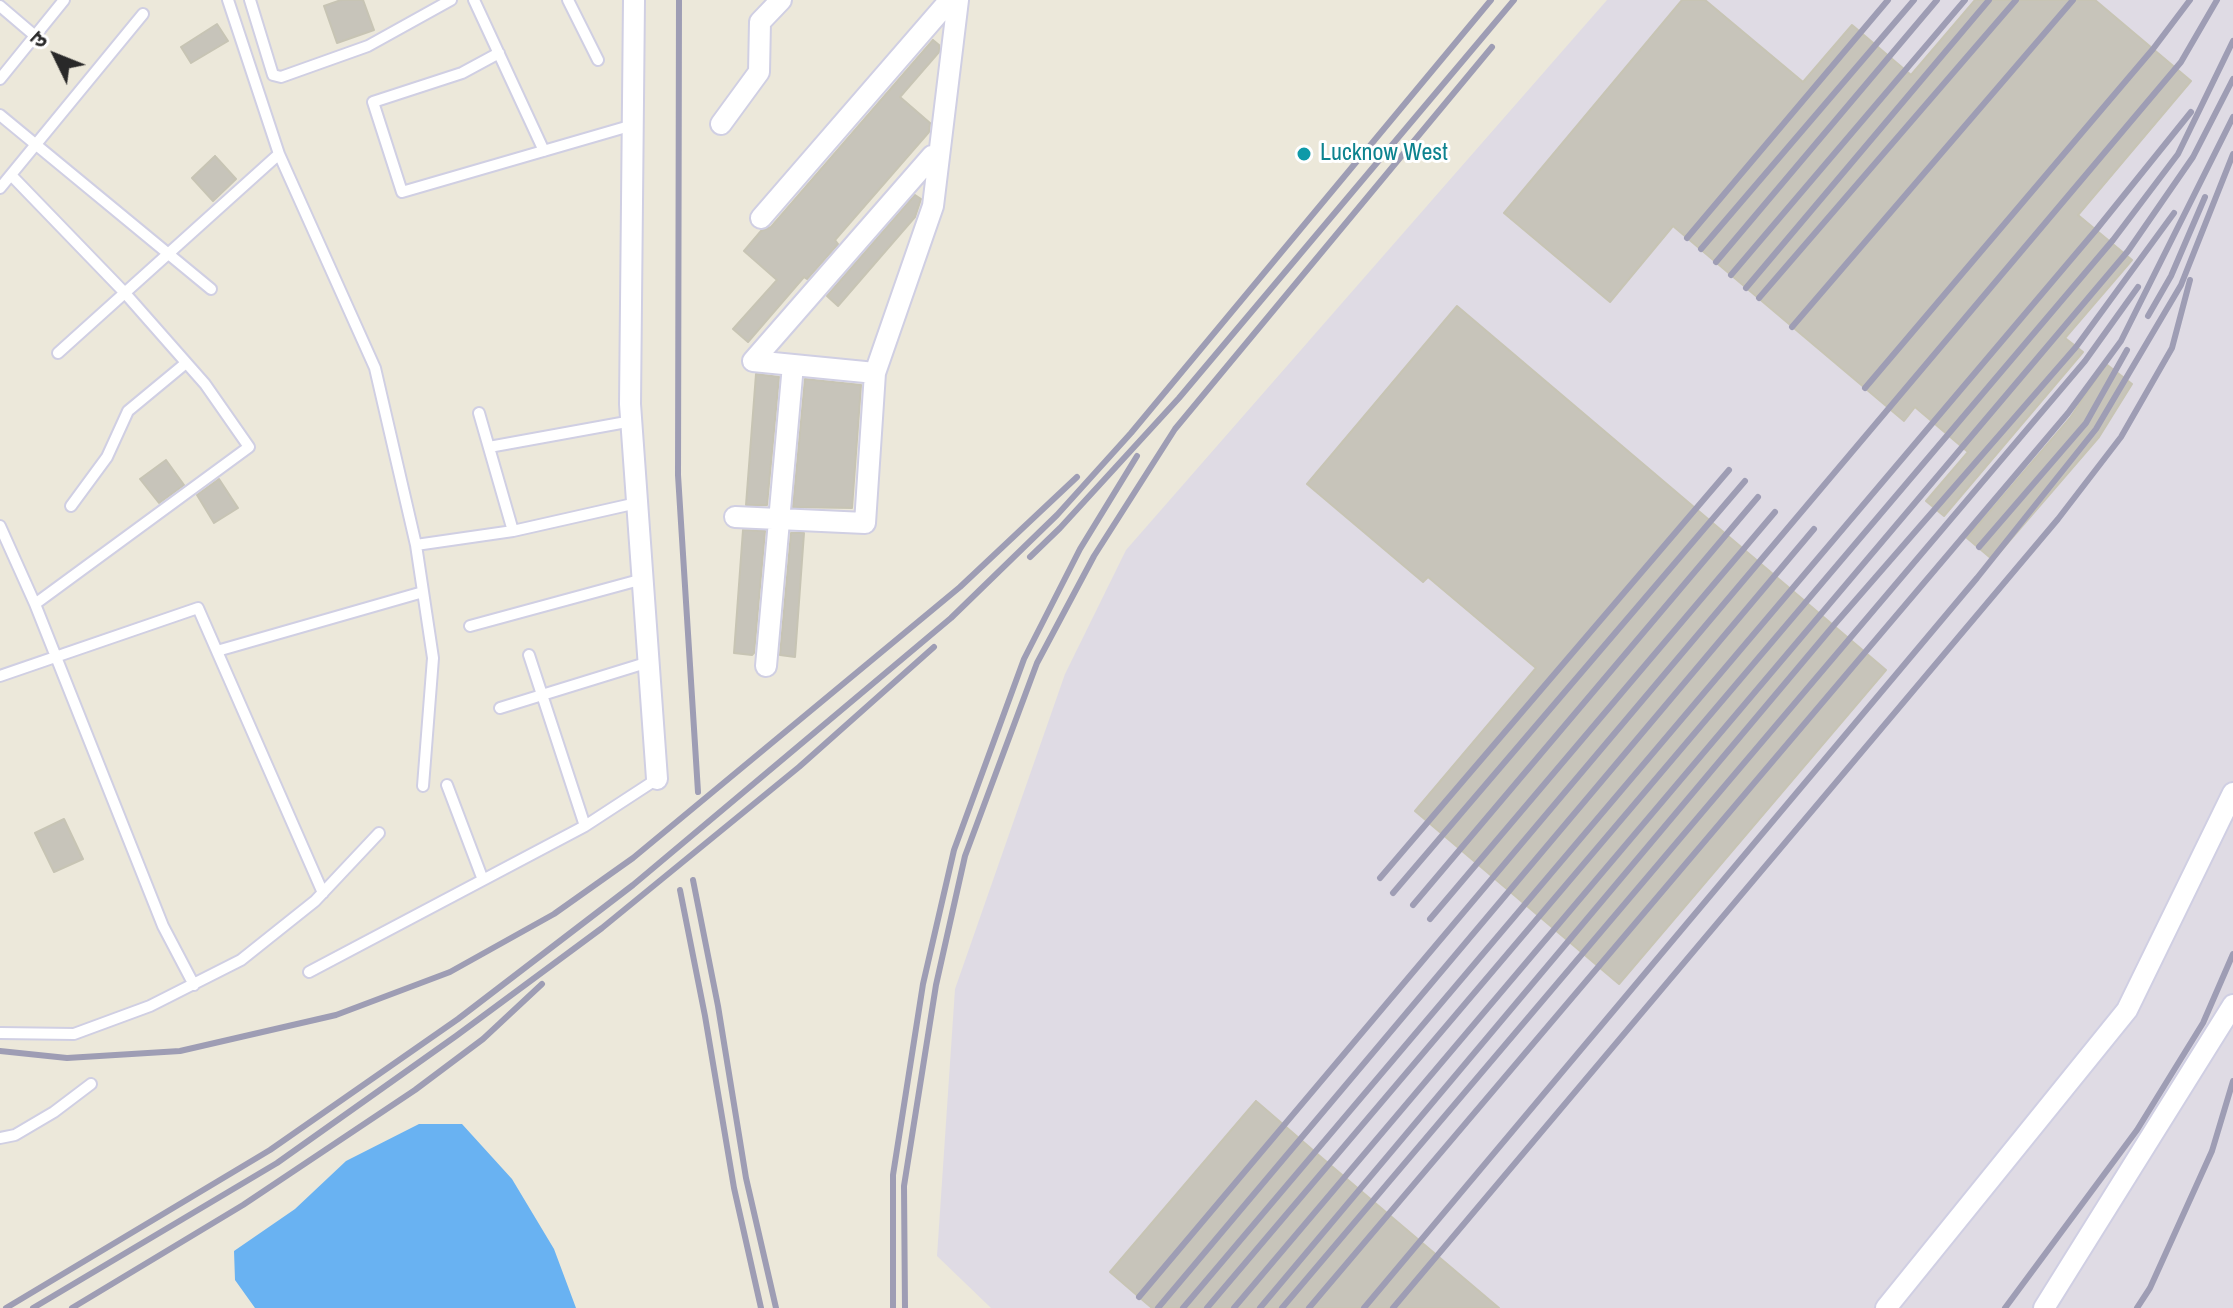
<!DOCTYPE html>
<html>
<head>
<meta charset="utf-8">
<style>
  body { margin:0 }
  #map { position:relative; width:2233px; height:1308px; overflow:hidden; background:#ece8da; font-family:"Archivo Narrow","Noto Sans Devanagari",sans-serif }
  canvas { display:block }
  .north { position:absolute; left:16px; top:16px; width:80px; height:80px; -webkit-text-stroke:6px #fff; paint-order:stroke; rotate:313deg; font-size:22px; font-weight:700; line-height:32px; text-align:center; color:#292929 }
  .north::after { content:''; display:block; margin:auto; width:28px; height:36px; background:#292929; clip-path:polygon(50% 0,100% 100%,50% 72%,0 100%) }
</style>
</head>
<body>
<div id="map">
<canvas width="2233" height="1308"></canvas>
<div class="north">उ</div>
</div>
<script>
const ctx = document.querySelector('canvas').getContext('2d');
ctx.lineJoin = 'round';
function fillPath(path, color) { ctx.fillStyle = color; ctx.fill(path, 'evenodd'); }
const shape = rows => new Path2D(rows.map(r => 'M' + r).join(''));
function trace(path, color, width, dash) { ctx.strokeStyle = color; ctx.lineWidth = width; ctx.lineCap = dash ? 'butt' : 'round'; ctx.setLineDash(dash || []); ctx.stroke(path); }
function label(font, color, halo, rows, align = 'center') {
  ctx.font = font + ' "Archivo Narrow",sans-serif'; ctx.lineWidth = 6; ctx.setLineDash([]); ctx.textBaseline = 'middle'; ctx.strokeStyle = halo; ctx.fillStyle = color; for (const [text, x, y, turn = 0] of rows) {
    ctx.save(); ctx.translate(x, y); ctx.rotate((+turn || 0) * Math.PI / 180); ctx.textAlign = isNaN(turn) ? turn : align; if (halo) ctx.strokeText(text, 0, 0); ctx.fillText(text, 0, 0); ctx.restore();
  }
}
fillPath(shape([
  [1607,0,2233,0,2233,1308,991,1308,937,1256,955,989,1065,674,1126,550]
]), '#dfdbe4');
fillPath(shape([
  [419,1124,462,1124,512,1179,554,1249,576,1308,255,1308,235,1280,234,1251,295,1209,346,1161]
]), '#69b2f2');
const building = shape([
  [341,0,363,0,374,30,337,43,324,6,341,0],
  [1682,0,1705,0,1803,82,1852,25,1911,75,1975,0,2095,0,2191,81,2078,215,2132,260,2065,338,2083,352,1944,516,1926,501,1968,452,1915,407,1904,421,1673,226,1610,302,1504,213,1682,0],
  [217,24,228,41,191,63,181,47,217,24],
  [933,40,939,45,939,52,900,97,930,123,929,132,835,240,838,244,807,279,804,277,748,342,733,329,777,280,744,251,761,231,771,227,933,40],
  [215,156,236,179,213,201,192,178,215,156],
  [915,195,921,199,915,217,838,306,827,296,915,195],
  [1457,306,1886,670,1619,984,1415,811,1536,668,1428,577,1423,582,1307,484,1457,306],
  [2106,364,2132,384,2099,437,1993,560,1967,538,2070,418,2106,364],
  [756,374,779,377,767,505,746,505,756,374],
  [805,379,861,385,852,508,793,507,805,379],
  [166,460,184,485,159,503,140,479,166,460],
  [219,479,238,508,214,523,197,495,219,479],
  [743,530,765,531,754,653,752,655,734,653,743,530],
  [791,533,804,533,795,657,780,655,791,533],
  [64,819,83,859,54,872,35,833,64,819],
  [1256,1101,1315,1152,1499,1308,1152,1308,1139,1297,1110,1272,1256,1101]
]);
fillPath(building, '#c7c4ba');
trace(building, '#c7c4b4', 2);
const service = shape([
  [250,0,273,75,281,77,368,46,451,0],
  [474,0,544,151],
  [568,0,598,60],
  [0,6,34,35],
  [499,53,462,73,373,102,402,192,633,125],
  [0,79,64,0],
  [0,115,211,289],
  [279,154,375,368,416,545,433,658,423,786],
  [11,175,124,292,205,384,249,447,35,604],
  [0,188,143,14],
  [58,353,279,154,228,0],
  [479,413,513,531,637,503],
  [489,447,632,421],
  [71,506,107,457,128,411,186,363],
  [0,526,35,604,163,926,194,985],
  [416,545,513,531],
  [470,626,643,579],
  [217,651,423,592],
  [529,655,585,826],
  [0,676,198,608,323,893],
  [500,708,649,662],
  [447,785,483,880],
  [309,972,585,826,657,779],
  [0,1033,74,1034,150,1006,241,960,315,901,379,833],
  [0,1138,15,1135,54,1112,91,1084]
]);
const minor = shape([
  [634,0,630,404,657,779],
  [721,124,759,72,760,22,781,0],
  [761,218,949,1,958,0],
  [753,361,932,156,939,156],
  [753,361,875,373],
  [735,517,865,523,875,373,933,206,958,0],
  [766,666,793,365],
  [1886,1308,2127,1010,2233,793],
  [2044,1308,2233,1005]
]);
trace(service, '#d0cfe3', 14);
trace(minor, '#d0cfe3', 24);
trace(service, '#fff', 10);
trace(minor, '#fff', 20);
trace(shape([
  [679,0,678,475,698,792],
  [1687,238,1888,0],
  [1701,249,1914,0],
  [1716,262,1937,0],
  [1731,275,1965,0],
  [1746,288,1989,0],
  [1759,298,2016,0],
  [2148,316,2171,276,2205,197],
  [1792,327,2073,0],
  [1865,388,2153,49,2190,0],
  [1979,547,2086,423,2127,350],
  [1030,557,1060,528,1179,398,1514,0],
  [1380,878,1729,470],
  [693,880,718,1006,746,1178,776,1308],
  [680,890,705,1016,734,1188,761,1308],
  [1393,893,1745,481],
  [1413,905,1758,497],
  [1430,919,1775,512],
  [0,1051,67,1058,180,1051,336,1015,450,972,554,914,633,858,960,587,1077,477],
  [1139,1297,2181,62,2217,0],
  [6,1308,270,1150,458,1019,633,885,951,618,1057,515,1131,433,1491,0],
  [33,1308,277,1163,456,1036,602,928,799,767,934,647],
  [72,1308,243,1205,415,1090,483,1039,542,984],
  [893,1308,893,1175,923,984,954,850,1024,659,1080,549,1137,456],
  [905,1308,904,1186,936,985,965,856,1037,663,1094,556,1175,429,1492,47],
  [1158,1308,1814,529],
  [1183,1308,2096,230,2191,112],
  [1207,1308,2113,240,2178,154,2233,41],
  [1234,1308,2128,251,2193,157,2233,79],
  [1260,1308,1834,625,2076,347,2174,213],
  [1282,1308,2085,361,2138,287],
  [1309,1308,2068,413,2121,341,2233,117],
  [1364,1308,1977,578,2096,429,2181,285,2233,154],
  [1393,1308,2058,519,2121,437,2172,348,2190,280],
  [2005,1308,2137,1130,2203,1023,2233,954],
  [2137,1308,2150,1288,2212,1151,2233,1081]
]), '#9e9db4', 6);
for (const [x, y, r, color] of [
  [1304,154,8,"#0f9aa8"]
]) { const dot = new Path2D(); dot.arc(x, y, r, 0, 2 * Math.PI); ctx.fillStyle = color; ctx.fill(dot); trace(dot, '#fff', 3); }
label('24px', '#0d838f', '#fff', [
  ["Lucknow West",1320,154]
], 'left');
</script>
</body>
</html>
